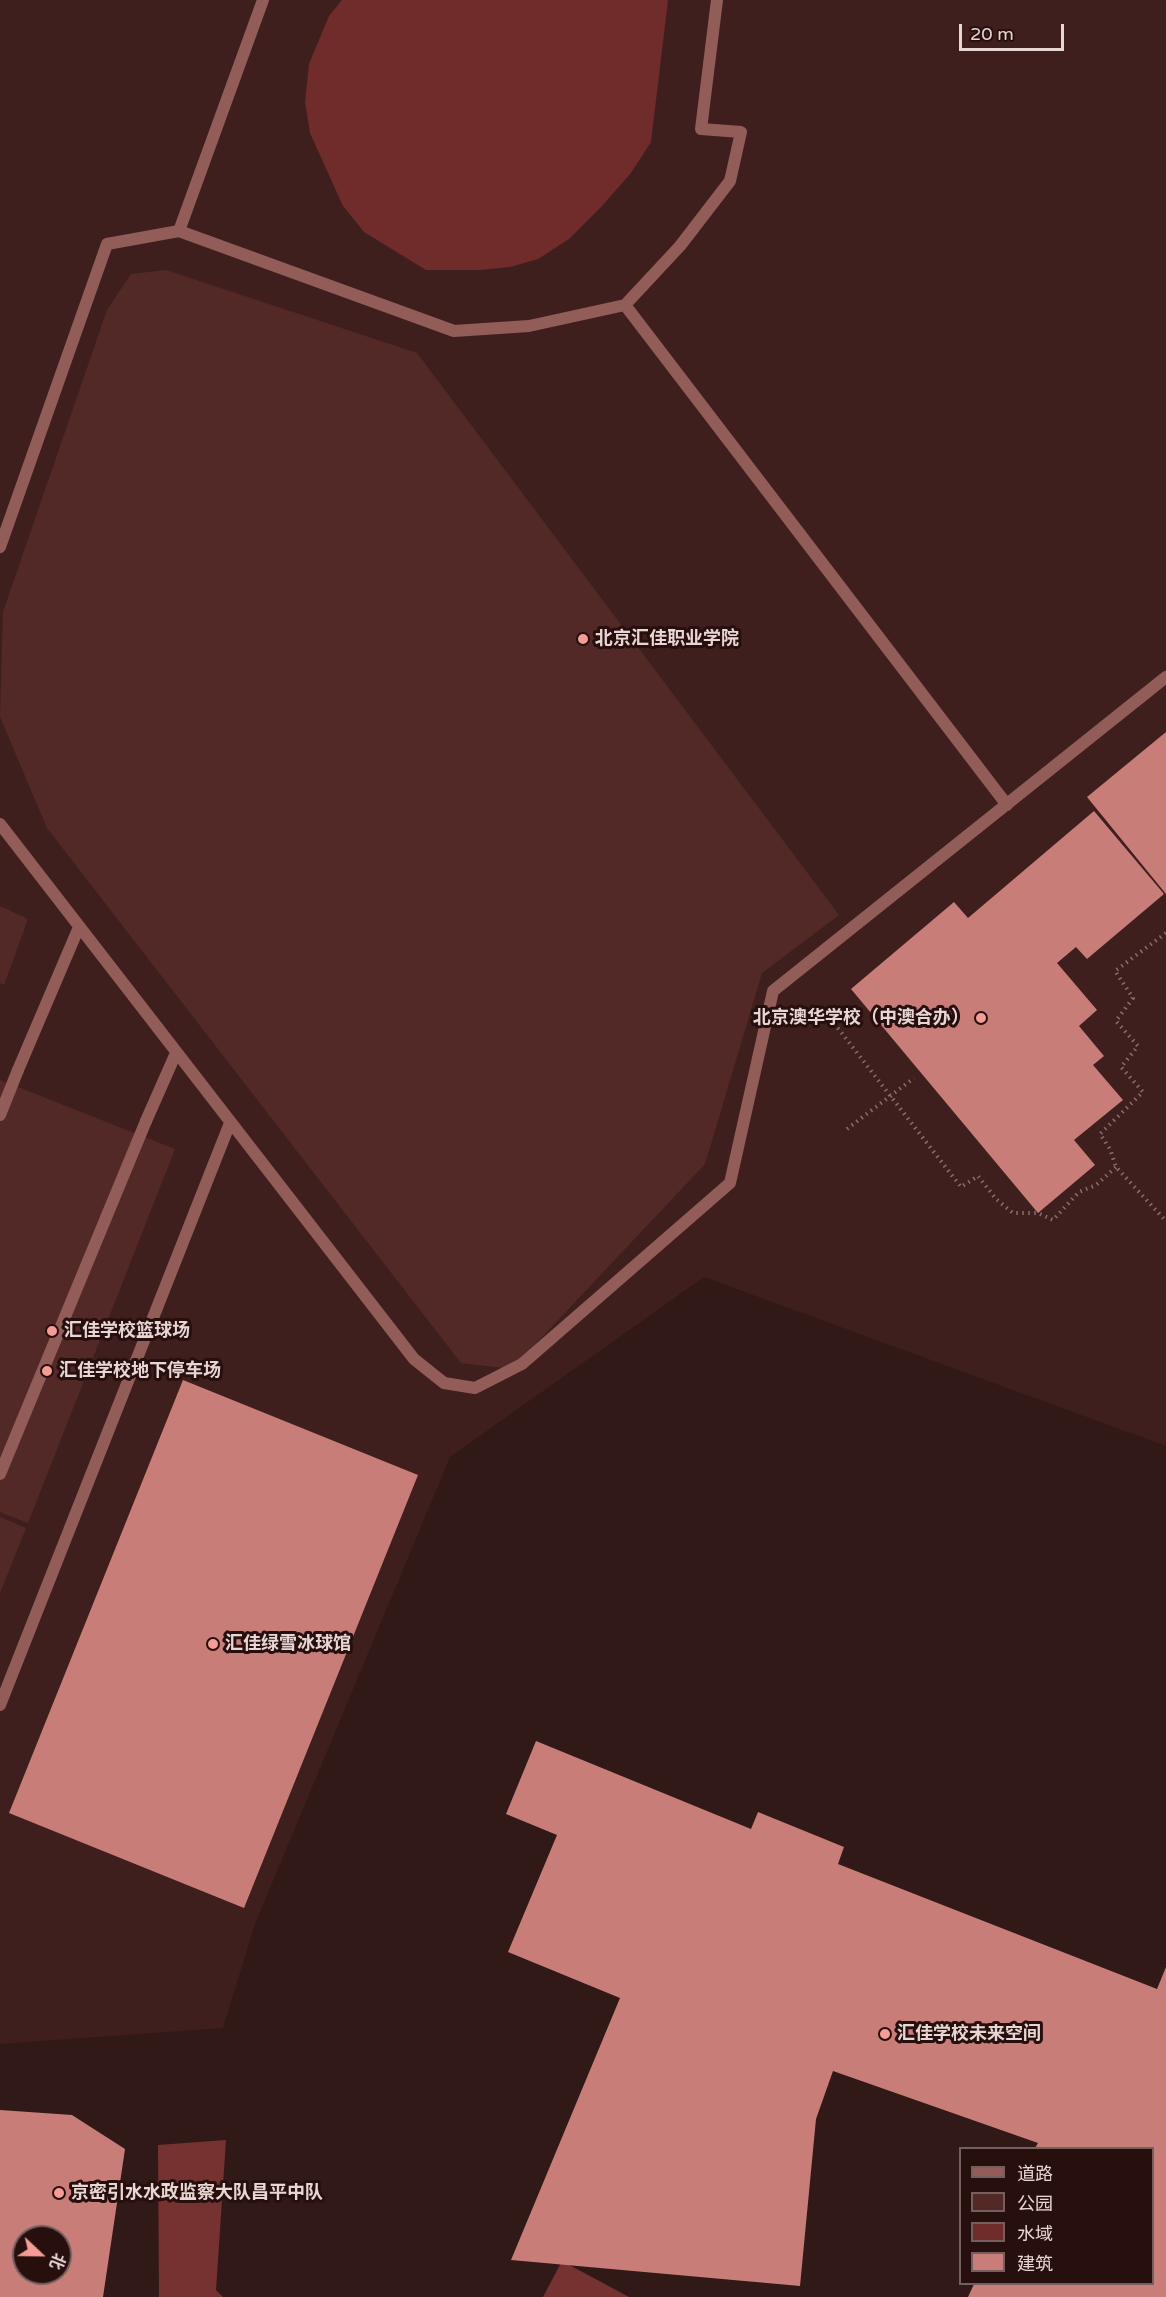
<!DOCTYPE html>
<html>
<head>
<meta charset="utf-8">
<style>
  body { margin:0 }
  #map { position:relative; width:1166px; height:2297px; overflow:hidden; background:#311917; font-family:"Varela Round","Noto Sans SC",sans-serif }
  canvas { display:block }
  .legend { position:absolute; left:959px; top:2147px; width:195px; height:138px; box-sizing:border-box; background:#270f0e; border:2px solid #745f5e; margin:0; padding:8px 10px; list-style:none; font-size:18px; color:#e8d6d5 }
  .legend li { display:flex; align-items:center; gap:12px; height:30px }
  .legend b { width:30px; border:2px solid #745f5e }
  .north { position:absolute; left:12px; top:2225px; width:60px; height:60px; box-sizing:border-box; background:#270f0e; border:2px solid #745f5e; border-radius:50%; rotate:112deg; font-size:16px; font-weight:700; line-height:24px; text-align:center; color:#e8d6d5 }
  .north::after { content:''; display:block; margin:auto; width:21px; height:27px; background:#f59c96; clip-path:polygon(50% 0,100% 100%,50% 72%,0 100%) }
  .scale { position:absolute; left:959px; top:24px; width:105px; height:27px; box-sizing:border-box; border:3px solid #e8d6d5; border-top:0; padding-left:8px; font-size:18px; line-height:21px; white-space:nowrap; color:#e8d6d5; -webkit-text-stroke:4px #270f0e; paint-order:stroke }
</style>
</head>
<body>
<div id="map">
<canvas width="1166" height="2297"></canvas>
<ul class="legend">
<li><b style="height:8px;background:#925d59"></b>道路</li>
<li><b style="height:16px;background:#522927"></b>公园</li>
<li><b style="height:16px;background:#6f2c2b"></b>水域</li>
<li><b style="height:16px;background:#c97d79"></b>建筑</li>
</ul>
<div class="north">北</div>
<div class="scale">20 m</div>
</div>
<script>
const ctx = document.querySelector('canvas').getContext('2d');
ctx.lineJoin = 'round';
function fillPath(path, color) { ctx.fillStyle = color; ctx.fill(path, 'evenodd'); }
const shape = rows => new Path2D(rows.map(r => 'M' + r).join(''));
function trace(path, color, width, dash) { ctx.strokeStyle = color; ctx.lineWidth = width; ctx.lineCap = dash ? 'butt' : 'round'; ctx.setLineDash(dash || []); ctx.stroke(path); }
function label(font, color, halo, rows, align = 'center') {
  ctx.font = font + ' "Varela Round","Noto Sans SC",sans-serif'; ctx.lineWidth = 6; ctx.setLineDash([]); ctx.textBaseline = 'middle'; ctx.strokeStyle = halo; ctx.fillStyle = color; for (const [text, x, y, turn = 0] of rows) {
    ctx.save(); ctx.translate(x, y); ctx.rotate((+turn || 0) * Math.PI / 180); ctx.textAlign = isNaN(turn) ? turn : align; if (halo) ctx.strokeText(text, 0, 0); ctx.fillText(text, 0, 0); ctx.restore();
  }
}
fillPath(shape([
  [0,0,1166,0,1166,1446,704,1277,450,1457,255,1924,223,2028,0,2044]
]), '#3f1f1d');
fillPath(shape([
  [166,270,417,353,839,915,762,973,705,1164,512,1369,461,1363,47,828,0,717,3,612,107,310,131,274],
  [0,906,28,919,4,985,0,983],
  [0,1080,175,1149,28,1523,0,1512],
  [0,1517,26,1528,0,1593]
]), '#522927');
fillPath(shape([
  [226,2140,216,2290,223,2297,159,2297,158,2145],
  [562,2261,629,2297,543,2297]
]), '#753230');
fillPath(shape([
  [342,0,668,0,651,142,631,173,601,207,569,239,538,259,510,267,480,270,426,270,364,232,343,206,310,133,305,102,309,64,329,16]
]), '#6f2c2b');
fillPath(shape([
  [1166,732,1166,894,1087,797],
  [1094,811,1164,894,1087,959,1076,947,1057,963,1097,1010,1079,1026,1104,1056,1093,1065,1123,1100,1074,1140,1095,1165,1038,1213,851,989,954,902,968,918],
  [183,1380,418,1475,244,1908,9,1813],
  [536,1741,751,1829,758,1812,844,1847,838,1864,1157,1989,1166,1967,1166,2297,968,2297,974,2284,1152,2284,1152,2148,1035,2148,1038,2143,833,2071,816,2119,800,2286,511,2260,620,1998,508,1952,557,1835,506,1814],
  [0,2110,72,2115,125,2149,103,2297,0,2297],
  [24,2237,60,2237,60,2273,24,2273]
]), '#c97d79');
trace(shape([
  [1166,933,1115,971,1133,998,1116,1021,1138,1046,1121,1067,1143,1092,1100,1134,1110,1149,1116,1167,1166,1221],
  [823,1009,961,1187,978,1176,996,1199,1013,1213,1038,1213,1053,1220,1079,1192,1096,1185,1116,1167],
  [847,1129,914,1078]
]), '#85706f', 4, [1.5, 4.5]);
trace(shape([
  [0,1115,18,1070],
  [0,1474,146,1121]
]), '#925d59', 12);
trace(shape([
  [263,0,179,231,454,331,529,326,625,305,680,246,730,181,741,132,701,129,717,0],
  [625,305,1007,805],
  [0,547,107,244,179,231],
  [0,824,414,1359,444,1383,475,1388,522,1364,730,1183,773,991,1166,677],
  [18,1070,79,927],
  [146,1121,176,1053],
  [0,1705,230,1123]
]), '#925d59', 12);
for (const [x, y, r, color] of [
  [583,639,6,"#f59c96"],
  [981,1018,6,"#f59c96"],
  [52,1331,6,"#f59c96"],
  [47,1371,6,"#f59c96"],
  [213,1644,6,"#f59c96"],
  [885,2034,6,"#f59c96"],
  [59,2193,6,"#f59c96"]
]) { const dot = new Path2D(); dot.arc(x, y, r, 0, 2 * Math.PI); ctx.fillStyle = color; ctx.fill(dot); trace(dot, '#270f0e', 2); }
label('bold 18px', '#e8d6d5', '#270f0e', [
  ["北京汇佳职业学院",595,639],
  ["北京澳华学校（中澳合办）",969,1018,"right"],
  ["汇佳学校篮球场",64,1331],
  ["汇佳学校地下停车场",59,1371],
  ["汇佳绿雪冰球馆",225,1644],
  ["汇佳学校未来空间",897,2034],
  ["京密引水水政监察大队昌平中队",71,2193]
], 'left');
</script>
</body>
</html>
